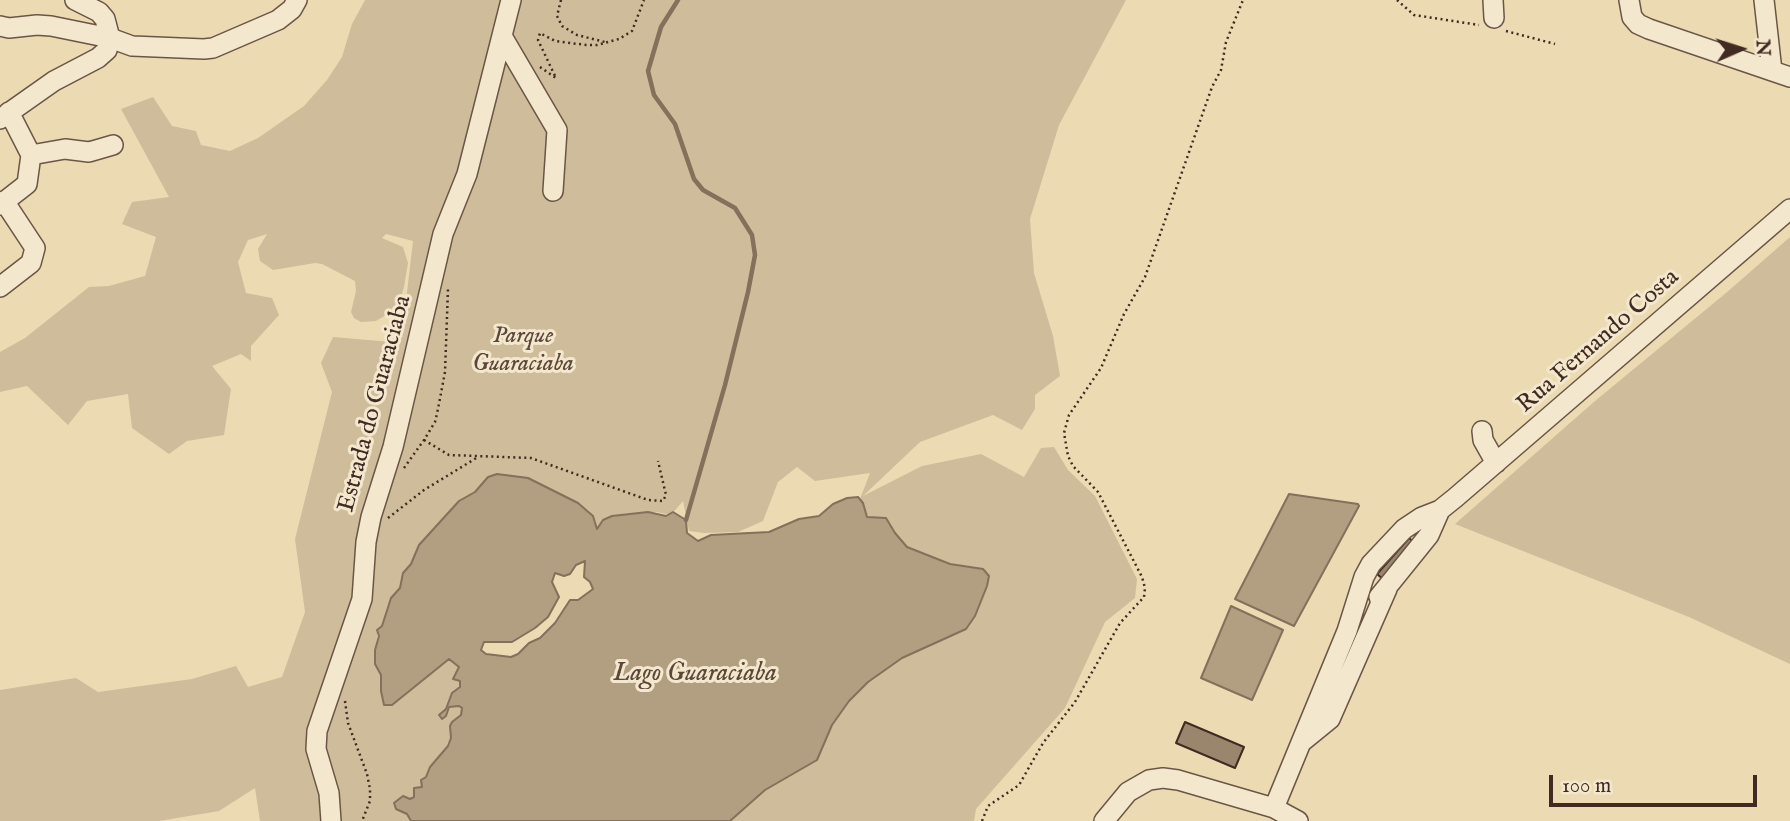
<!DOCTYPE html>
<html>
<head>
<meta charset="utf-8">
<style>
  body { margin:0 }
  #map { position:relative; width:1790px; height:821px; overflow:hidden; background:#ecdab2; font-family:"IM FELL English",serif }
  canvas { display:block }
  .north { position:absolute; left:1706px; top:14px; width:70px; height:70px; -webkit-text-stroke:5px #f3e7cd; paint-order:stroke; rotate:87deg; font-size:19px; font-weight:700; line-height:28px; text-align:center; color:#402a22 }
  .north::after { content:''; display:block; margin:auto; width:24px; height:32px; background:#402a22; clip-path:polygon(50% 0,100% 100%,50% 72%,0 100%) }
  .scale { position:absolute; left:1549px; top:775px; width:208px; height:32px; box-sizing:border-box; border:4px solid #402a22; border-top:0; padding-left:9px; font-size:21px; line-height:24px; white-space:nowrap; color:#402a22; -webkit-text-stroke:5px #f3e7cd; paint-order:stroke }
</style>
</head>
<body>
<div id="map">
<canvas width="1790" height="821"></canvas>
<div class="north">N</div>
<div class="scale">100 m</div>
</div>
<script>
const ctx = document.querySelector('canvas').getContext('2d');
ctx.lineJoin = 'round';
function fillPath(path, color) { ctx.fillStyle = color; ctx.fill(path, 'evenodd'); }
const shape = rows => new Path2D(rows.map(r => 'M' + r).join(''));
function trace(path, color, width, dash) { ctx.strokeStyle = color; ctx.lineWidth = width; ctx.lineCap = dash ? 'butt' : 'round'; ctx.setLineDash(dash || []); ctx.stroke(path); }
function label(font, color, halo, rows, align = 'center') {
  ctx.font = font + ' "IM FELL English",serif'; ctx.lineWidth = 6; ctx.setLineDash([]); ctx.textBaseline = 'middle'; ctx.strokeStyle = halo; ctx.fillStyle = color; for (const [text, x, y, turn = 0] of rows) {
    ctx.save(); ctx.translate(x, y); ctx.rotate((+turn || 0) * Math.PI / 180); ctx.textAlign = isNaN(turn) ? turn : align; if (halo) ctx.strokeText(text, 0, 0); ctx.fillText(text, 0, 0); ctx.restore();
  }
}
fillPath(shape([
  [365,0,1126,0,1059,125,1030,219,1034,273,1053,336,1060,376,1035,395,1035,409,1022,430,993,415,920,442,863,496,922,466,981,454,1024,477,1041,448,1054,447,1068,470,1095,496,1137,579,1135,598,1105,622,1065,708,976,809,974,821,730,821,765,790,817,760,832,725,849,701,868,682,902,658,966,629,975,616,980,602,983,569,950,564,926,556,907,547,895,533,890,523,882,517,870,518,865,514,860,499,870,473,815,481,797,467,778,482,763,521,738,532,704,533,689,531,683,501,671,515,657,512,622,514,597,530,596,522,589,511,578,503,518,476,497,474,488,477,475,492,459,501,417,548,411,564,403,573,400,588,387,607,382,626,379,628,375,650,381,675,382,699,389,706,393,705,449,659,459,667,455,674,461,683,460,687,452,694,446,709,441,712,456,705,462,708,461,715,450,726,450,743,430,767,422,787,414,792,414,797,410,799,403,796,394,803,393,805,407,814,411,821,260,821,255,788,219,811,159,821,0,821,0,690,76,678,98,692,192,679,236,666,248,687,282,677,305,612,295,539,332,392,321,363,333,337,391,342,406,301,413,241,386,234,382,238,403,247,408,263,404,287,400,300,386,315,376,321,361,322,354,318,351,312,356,291,355,281,322,264,315,263,273,270,260,261,258,249,267,234,248,240,238,262,246,293,272,298,279,315,251,346,251,361,241,354,212,366,231,389,224,435,187,441,169,454,132,428,128,394,87,401,68,425,27,386,0,392,0,352,25,338,89,287,109,286,145,276,156,237,122,224,132,202,169,197,121,109,153,97,172,126,196,131,201,145,230,151,258,138,304,106,327,80,342,57,352,24],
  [1790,237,1790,664,1689,617,1455,524,1595,401,1726,293]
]), '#cfbc9a');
const water = shape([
  [497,474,528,478,578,503,593,516,597,529,603,520,612,516,648,512,666,516,673,512,686,520,687,533,698,541,711,535,769,532,799,519,819,516,833,504,847,498,858,497,863,503,867,517,886,518,895,533,907,547,950,564,983,569,989,576,987,586,975,616,966,629,902,658,868,682,849,701,832,725,817,760,765,790,730,821,411,821,407,814,396,809,394,803,403,796,410,799,414,797,414,788,422,787,421,780,426,777,430,767,448,746,451,738,450,726,452,722,461,715,462,708,459,706,449,707,446,716,442,719,439,715,446,709,452,693,460,687,460,681,453,679,459,667,449,659,392,705,384,705,381,691,381,675,375,664,375,650,379,636,377,630,382,626,391,598,400,588,403,573,411,564,419,545,459,501,475,492,488,477,497,474],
  [585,561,584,577,590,582,593,589,578,600,570,600,555,623,540,638,529,643,518,654,511,657,486,654,481,650,484,642,512,642,535,628,548,617,559,597,552,582,555,573,564,576,570,574,576,565,585,561],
  [1289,494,1358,504,1359,506,1294,626,1235,599,1289,494],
  [1231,606,1283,630,1252,700,1201,678,1231,606]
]);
fillPath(water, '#b29e81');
trace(water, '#84705b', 2);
trace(shape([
  [678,0,661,27,648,71,654,95,675,124,694,179,703,190,735,208,752,235,755,255,748,292,725,385,686,520]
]), '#84705b', 4.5);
const building = shape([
  [1409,538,1417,545,1384,580,1377,574,1409,538],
  [1185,722,1244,747,1235,768,1176,743,1185,722]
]);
fillPath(building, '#99866d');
trace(building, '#402a22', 2);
const minor = shape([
  [1493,0,1494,18],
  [1629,0,1632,17,1638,24,1649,29,1790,77],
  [1764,0,1772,71],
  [0,26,9,28,37,25,51,26,110,38,132,46,204,49,213,48,278,20,292,9,297,0],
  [502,36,557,130,553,191],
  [0,119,54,81,98,58,107,50,110,38,105,19,99,12,75,0],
  [31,155,65,149,89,152,113,145],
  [0,205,27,184,31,155,9,112],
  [0,287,31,263,35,248,4,201],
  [1482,431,1483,440,1496,463],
  [1379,597,1429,535,1440,510],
  [1303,741,1330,719,1387,589],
  [1274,808,1298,821],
  [331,821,329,793,316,749,317,731,362,599,366,542,371,517,393,447,443,234,467,174,511,0],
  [1104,821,1128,792,1149,780,1163,778,1178,780,1274,808,1347,631,1364,577,1371,564,1404,529,1422,517,1440,510,1455,498,1790,209]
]);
trace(minor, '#6b5646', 22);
trace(shape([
  [561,0,557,16,562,26,577,35,605,42],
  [1397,0,1414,15,1479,25],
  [1506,31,1555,44],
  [540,67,556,78,538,40,540,33,555,41,586,45,597,45,619,39,632,31,644,0],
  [424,440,449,455,531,458,648,500,663,501,666,495,658,461],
  [404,468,424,440,435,422,438,409,445,372,448,289],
  [388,518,424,490,478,457],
  [345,701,348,723,367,774,370,789,370,801,362,821],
  [982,821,988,806,1019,785,1043,743,1075,702,1120,623,1144,597,1145,588,1142,577,1098,492,1073,466,1068,456,1064,433,1069,415,1101,368,1124,314,1145,277,1212,87,1221,70,1226,42,1243,0]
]), '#402a22', 2.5, [2, 3.5]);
trace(minor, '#f3e7cd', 19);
label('italic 24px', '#5d473a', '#f3e7cd', [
  ["Parque",523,337],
  ["Guaraciaba",523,365]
]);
label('24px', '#402a22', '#f3e7cd', [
  ["Rua Fernando Costa",1599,342,-41],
  ["Estrada do Guaraciaba",376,404,-75]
]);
label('italic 26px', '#5c473a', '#f3e7cd', [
  ["Lago Guaraciaba",695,675]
]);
</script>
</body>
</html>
